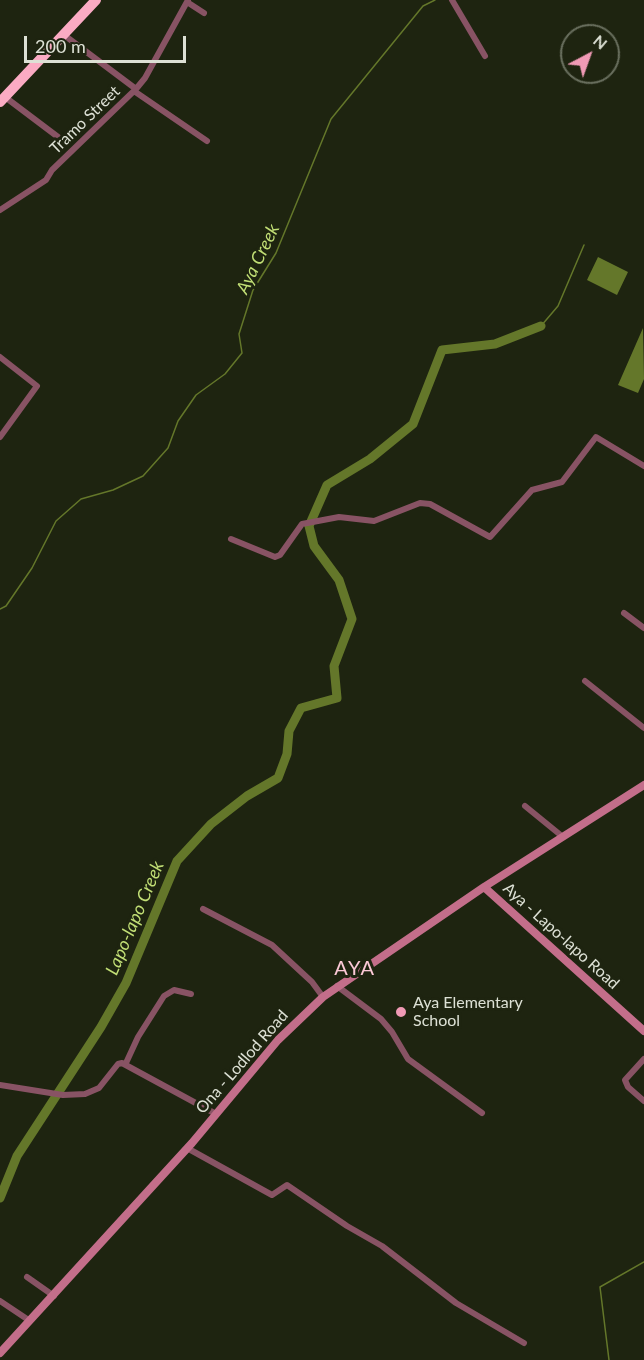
<!DOCTYPE html>
<html>
<head>
<meta charset="utf-8">
<style>
  body { margin:0 }
  #map { position:relative; width:644px; height:1360px; overflow:hidden; background:#1e2410; font-family:Lato,sans-serif }
  canvas { display:block }
  .north { position:absolute; left:560px; top:24px; width:60px; height:60px; box-sizing:border-box; background:#1e2410; border:2px solid #6a705f; border-radius:50%; rotate:41deg; font-size:16px; font-weight:700; line-height:24px; text-align:center; color:#dde1d5 }
  .north::after { content:''; display:block; margin:auto; width:21px; height:27px; background:#f09ab5; clip-path:polygon(50% 0,100% 100%,50% 72%,0 100%) }
  .scale { position:absolute; left:24px; top:36px; width:162px; height:27px; box-sizing:border-box; border:3px solid #dde1d5; border-top:0; padding-left:8px; font-size:18px; line-height:21px; white-space:nowrap; color:#dde1d5; -webkit-text-stroke:4px #1e2410; paint-order:stroke }
</style>
</head>
<body>
<div id="map">
<canvas width="644" height="1360"></canvas>
<div class="north">N</div>
<div class="scale">200 m</div>
</div>
<script>
const ctx = document.querySelector('canvas').getContext('2d');
ctx.lineJoin = 'round';
function fillPath(path, color) { ctx.fillStyle = color; ctx.fill(path, 'evenodd'); }
const shape = rows => new Path2D(rows.map(r => 'M' + r).join(''));
function trace(path, color, width, dash) { ctx.strokeStyle = color; ctx.lineWidth = width; ctx.lineCap = dash ? 'butt' : 'round'; ctx.setLineDash(dash || []); ctx.stroke(path); }
function label(font, color, halo, rows, align = 'center') {
  ctx.font = font + ' Lato,sans-serif'; ctx.lineWidth = 6; ctx.setLineDash([]); ctx.textBaseline = 'middle'; ctx.strokeStyle = halo; ctx.fillStyle = color; for (const [text, x, y, turn = 0] of rows) {
    ctx.save(); ctx.translate(x, y); ctx.rotate((+turn || 0) * Math.PI / 180); ctx.textAlign = isNaN(turn) ? turn : align; if (halo) ctx.strokeText(text, 0, 0); ctx.fillText(text, 0, 0); ctx.restore();
  }
}
fillPath(shape([
  [598,257,628,272,617,295,587,280],
  [643,328,644,379,638,393,618,385]
]), '#64772a');
trace(shape([
  [541,326,558,306,584,245],
  [0,609,6,606,32,568,56,521,81,499,113,490,143,476,168,448,178,421,196,395,225,374,242,353,239,334,253,290,276,253,331,119,423,6,435,0],
  [609,1360,600,1287,644,1262]
]), '#64772a', 1.5);
trace(shape([
  [0,1198,17,1156,101,1027,126,983,177,861,211,824,247,796,278,778,287,754,289,731,301,708,337,698,334,666,352,619,339,580,314,546,309,526,327,485,370,459,413,424,442,350,495,344,541,326]
]), '#64772a', 9);
trace(shape([
  [452,0,485,56],
  [187,2,204,13],
  [64,35,136,89],
  [134,91,207,141],
  [5,97,62,140],
  [0,210,46,180,52,170,136,89,145,78,188,0],
  [0,357,37,386,0,437],
  [231,539,275,557,280,555,302,524,339,517,374,521,420,503,430,504,490,537,532,490,562,482,596,437,644,466],
  [624,613,644,628],
  [585,681,644,728],
  [525,806,563,837],
  [203,909,272,945,312,982,323,997],
  [337,986,381,1019,392,1032,408,1059,482,1113],
  [644,1059,625,1080,628,1087,644,1101],
  [126,1063,138,1037,164,996,174,990,191,994],
  [0,1085,63,1095,85,1094,99,1088,118,1064,122,1063,216,1114],
  [187,1148,272,1195,287,1185,347,1226,382,1246,456,1303,524,1343],
  [27,1277,54,1296],
  [0,1301,30,1321]
]), '#885364', 6);
trace(shape([
  [484,887,644,1031],
  [0,1353,192,1143,278,1040,323,997,484,887,644,785]
]), '#c36e8a', 8);
trace(shape([
  [0,102,96,0]
]), '#fbabc3', 10);
for (const [x, y, r, color] of [
  [401,1012,6,"#f09ab5"]
]) { const dot = new Path2D(); dot.arc(x, y, r, 0, 2 * Math.PI); ctx.fillStyle = color; ctx.fill(dot); trace(dot, '#1e2410', 2); }
label('16px', '#dde1d5', '#1e2410', [
  ["Tramo Street",85,120,-44],
  ["Aya - Lapo-lapo Road",561,936,42],
  ["Ona - Lodlod Road",242,1062,-49]
]);
label('16px', '#dde1d5', '#1e2410', [
  ["Aya Elementary",413,1003],
  ["School",413,1021]
], 'left');
label('italic 18px', '#c1de75', '#1e2410', [
  ["Aya Creek",258,259,-64],
  ["Lapo-lapo Creek",135,918,-67]
]);
ctx.letterSpacing = '1.5px';
label('20px', '#fcc9d7', '#1e2410', [
  ["AYA",355,969]
]);
ctx.letterSpacing = '0px';
</script>
</body>
</html>
